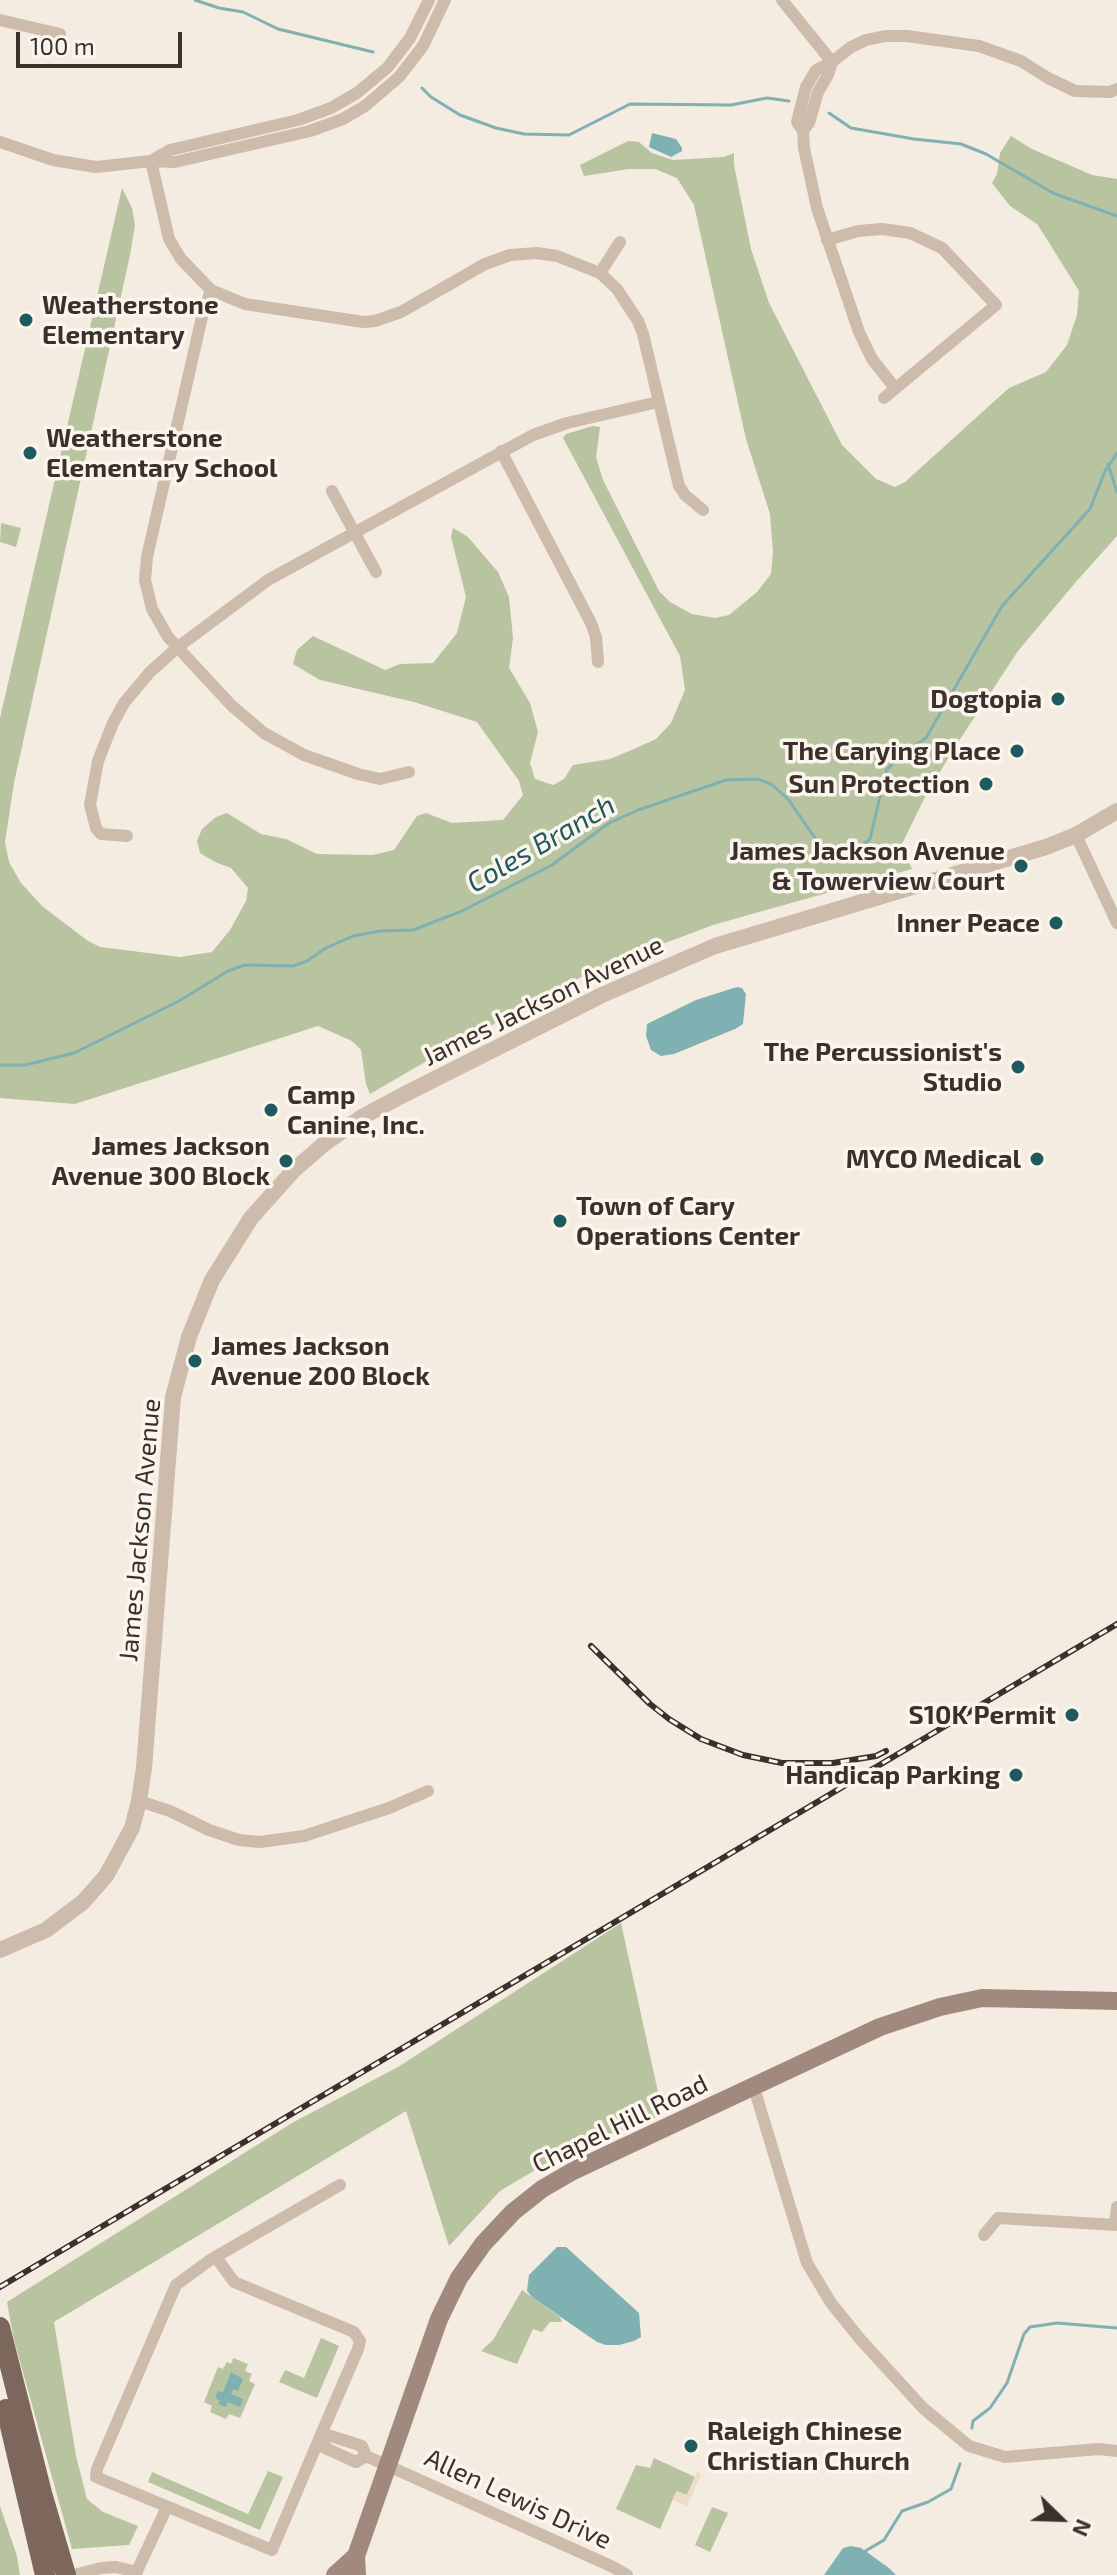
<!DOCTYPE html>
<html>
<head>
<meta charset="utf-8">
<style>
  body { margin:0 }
  #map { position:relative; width:1117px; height:2575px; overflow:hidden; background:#f4ebe1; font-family:"Exo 2",sans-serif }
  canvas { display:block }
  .north { position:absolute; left:1021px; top:2479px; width:80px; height:80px; -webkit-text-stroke:6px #fbf5ee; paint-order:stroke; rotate:113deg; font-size:22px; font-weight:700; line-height:32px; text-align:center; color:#3b302b }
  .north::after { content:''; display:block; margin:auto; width:28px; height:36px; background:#3b302b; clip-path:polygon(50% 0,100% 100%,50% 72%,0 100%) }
  .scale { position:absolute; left:16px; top:32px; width:166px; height:36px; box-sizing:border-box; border:4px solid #3b302b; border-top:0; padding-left:10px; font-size:24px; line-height:28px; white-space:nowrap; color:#3b302b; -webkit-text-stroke:6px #fbf5ee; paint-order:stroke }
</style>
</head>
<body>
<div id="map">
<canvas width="1117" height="2575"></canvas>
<div class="north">N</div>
<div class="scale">100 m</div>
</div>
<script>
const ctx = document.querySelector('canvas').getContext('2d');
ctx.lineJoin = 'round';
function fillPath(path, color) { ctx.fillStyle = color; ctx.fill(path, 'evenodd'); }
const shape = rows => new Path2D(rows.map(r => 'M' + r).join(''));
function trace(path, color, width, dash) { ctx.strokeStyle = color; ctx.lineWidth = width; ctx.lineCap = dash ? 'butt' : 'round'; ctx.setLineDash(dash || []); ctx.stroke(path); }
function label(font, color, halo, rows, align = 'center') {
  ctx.font = font + ' "Exo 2",sans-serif'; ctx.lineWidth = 7; ctx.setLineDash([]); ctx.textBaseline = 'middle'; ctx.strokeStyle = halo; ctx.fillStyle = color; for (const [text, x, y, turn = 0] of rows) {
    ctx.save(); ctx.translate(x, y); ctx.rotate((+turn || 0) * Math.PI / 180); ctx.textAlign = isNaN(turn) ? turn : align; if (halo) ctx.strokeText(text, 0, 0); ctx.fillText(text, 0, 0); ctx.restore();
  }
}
fillPath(shape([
  [1011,136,1032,149,1092,175,1117,179,1117,536,1075,583,1018,651,953,750,924,799,901,846,912,869,713,925,596,969,449,1048,370,1094,366,1084,361,1050,352,1041,318,1026,75,1104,0,1098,0,718,122,188,132,208,135,225,130,255,14,783,5,842,9,862,21,883,42,906,88,941,100,947,180,957,212,952,230,930,246,901,248,888,231,868,215,862,200,853,197,841,202,829,216,817,227,813,261,834,286,839,317,854,373,855,394,850,417,816,426,813,452,823,503,820,523,795,519,781,477,722,414,702,320,680,293,664,297,650,313,636,385,670,400,664,433,663,457,633,466,597,451,537,453,528,468,537,498,572,509,597,513,638,509,668,530,703,538,732,530,763,535,779,553,785,564,779,573,765,610,759,634,749,656,739,671,723,685,690,680,656,563,438,566,434,593,426,600,427,596,457,603,480,659,591,670,602,692,614,715,618,729,615,757,592,771,574,773,552,770,514,746,439,694,205,677,178,655,169,629,169,584,176,580,165,628,141,639,142,652,153,673,160,724,157,734,153,734,165,751,249,769,303,842,445,876,479,895,487,905,482,1009,388,1046,372,1067,345,1077,315,1079,291,1048,241,1037,224,1010,206,992,183,997,174,1000,153],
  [1,523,21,528,16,547,0,542],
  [621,1923,663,2115,574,2147,500,2191,449,2246,406,2111,54,2322,76,2456,87,2499,103,2512,138,2526,129,2545,72,2549,14,2340,7,2302,292,2123,398,2067],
  [522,2290,560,2317,562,2322,550,2322,542,2332,533,2329,517,2364,481,2351,493,2340],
  [321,2338,339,2346,317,2398,279,2382,285,2370,304,2378],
  [233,2358,248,2364,245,2371,252,2374,249,2381,255,2384,240,2418,229,2414,226,2419,210,2412,212,2406,204,2402,218,2367,223,2369,227,2362,231,2364],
  [654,2458,695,2477,687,2495,676,2492,660,2529,616,2509,636,2465,650,2468],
  [268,2471,283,2477,260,2530,148,2482,152,2472,248,2514],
  [0,2506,17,2556,20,2575,0,2575],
  [712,2507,728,2513,710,2552,695,2545]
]), '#b8c4a0');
fillPath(shape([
  [697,2472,701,2474,687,2506,673,2500,677,2491,687,2495]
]), '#ecdcc8');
fillPath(shape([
  [652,133,676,139,682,148,682,151,671,157,649,147],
  [737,987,742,988,746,994,743,1024,735,1029,674,1054,661,1056,651,1050,646,1036,647,1024,696,1000],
  [557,2247,566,2247,639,2313,641,2337,634,2341,619,2345,606,2345,597,2342,532,2297,527,2291,529,2275],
  [231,2372,243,2379,238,2391,233,2389,231,2394,243,2399,240,2407,228,2402,226,2407,218,2404,220,2400,215,2398,218,2391,223,2392],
  [851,2546,861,2548,889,2568,896,2575,824,2575,843,2548]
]), '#7fb0b2');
trace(shape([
  [195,0,219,8,243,12,278,29,373,52],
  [422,88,431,97,460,115,496,128,524,134,569,135,630,104,731,105,767,98,789,101],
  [829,113,851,128,914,139,961,144,986,154,1053,193,1117,216],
  [1108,464,1117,492],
  [0,1065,25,1065,74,1053,179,1001,228,971,245,965,293,966,307,961,326,948,353,936,380,931,413,930,462,911,552,865,609,823,638,810,726,780,757,779,771,784,788,799,815,838,826,848,842,852,860,847,870,839,886,771,899,756,926,738,1002,606,1090,509,1105,471,1117,453],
  [972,2428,973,2421,990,2408,1007,2383,1024,2334,1030,2327,1057,2323,1117,2328],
  [862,2553,884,2540,902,2511,928,2502,951,2489,960,2464]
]), '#7fb0b2', 3);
trace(shape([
  [782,0,832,62],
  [0,20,60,34],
  [803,131,809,123,818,92,828,75,832,62],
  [0,142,53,160,96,167,151,161,175,162,310,131,343,119,365,106,399,77,423,46,445,0],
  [151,161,169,239,181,259,211,290,245,304,363,322,375,321,401,312,485,264,510,255,537,253,557,256,600,273,617,289,638,321,643,334,679,486,685,495,703,510],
  [151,161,170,150,298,120,331,108,357,93,388,67,410,38,429,0],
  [827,240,858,231,882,229,910,233,942,248,996,305,884,398],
  [600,273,620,242],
  [211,290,202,317,147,557,145,580,152,609,168,637,232,706,264,733,304,755,358,774,380,779,409,772],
  [895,388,872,359,859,332,817,208,804,148,803,131,797,122,806,87,816,70,832,62,851,47,866,40,885,36,907,36,979,46,1021,61,1048,78,1075,91,1110,92,1117,89],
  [501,451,591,623,596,637,598,662],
  [332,491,376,572],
  [1076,835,1117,923],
  [127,836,101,834,96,828,90,805,98,761,113,723,124,703,150,672,178,647,268,580,533,435,567,423,658,402],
  [139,1801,170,1811,209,1830,239,1840,260,1842,304,1836,389,1808,428,1791],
  [754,2088,807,2263,831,2303,860,2339,923,2408,969,2446,1005,2457,1099,2449,1117,2451],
  [1115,2225,1117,2207],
  [984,2235,998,2218,1117,2225],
  [216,2257,234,2282,354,2332,360,2341,358,2349,320,2437,323,2438,325,2448,356,2462,366,2456],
  [320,2437,272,2550,96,2477,97,2469,176,2285,210,2260,340,2185],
  [323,2438,331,2436,362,2446,366,2456],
  [366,2456,611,2566,627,2575],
  [74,2575,101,2568,116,2567,137,2572],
  [135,2575,167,2507]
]), '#cdbbac', 12);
trace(shape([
  [0,1950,46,1930,83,1902,106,1876,132,1828,139,1801,144,1768,173,1397,189,1337,212,1280,251,1218,294,1170,324,1144,362,1117,403,1095,602,995,715,946,1046,847,1076,835,1117,811]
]), '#cdbbac', 16);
trace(shape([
  [335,2575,356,2556],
  [357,2575,356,2556,439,2319,459,2278,483,2244,513,2212,542,2189,573,2171,880,2027,940,2007,982,1998,1117,2001]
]), '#a18a7d', 18);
trace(shape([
  [0,2327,42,2493,66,2575],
  [6,2409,45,2575]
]), '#7d675c', 20);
const rail = shape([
  [591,1646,650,1704,669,1719,701,1739,743,1755,782,1763,833,1763,876,1756,886,1751],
  [0,2287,1117,1624]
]);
trace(rail, '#3b302b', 6);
trace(rail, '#fbf5ee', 3, [9]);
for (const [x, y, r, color] of [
  [26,320,8,"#1f5a5e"],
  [30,453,8,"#1f5a5e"],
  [1058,699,8,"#1f5a5e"],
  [1017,751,8,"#1f5a5e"],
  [986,784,8,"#1f5a5e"],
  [1021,866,8,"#1f5a5e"],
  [1056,923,8,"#1f5a5e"],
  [1018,1067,8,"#1f5a5e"],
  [271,1110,8,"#1f5a5e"],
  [1037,1159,8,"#1f5a5e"],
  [286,1161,8,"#1f5a5e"],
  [560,1221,8,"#1f5a5e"],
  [195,1361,8,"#1f5a5e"],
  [1072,1715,8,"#1f5a5e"],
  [1016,1775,8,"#1f5a5e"],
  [691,2446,8,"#1f5a5e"]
]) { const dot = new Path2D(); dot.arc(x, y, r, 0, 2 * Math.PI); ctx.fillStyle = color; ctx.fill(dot); trace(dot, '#fbf5ee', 3); }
label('bold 26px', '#3b302b', '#fbf5ee', [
  ["Weatherstone",42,305,"left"],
  ["Elementary",42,335,"left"],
  ["Weatherstone",46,438,"left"],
  ["Elementary School",46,468,"left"],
  ["Dogtopia",1042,699],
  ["The Carying Place",1001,751],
  ["Sun Protection",970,784],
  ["James Jackson Avenue",1005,851],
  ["& Towerview Court",1005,881],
  ["Inner Peace",1040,923],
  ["The Percussionist's",1002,1052],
  ["Studio",1002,1082],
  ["Camp",287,1095,"left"],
  ["Canine, Inc.",287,1125,"left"],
  ["James Jackson",270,1146],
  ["Avenue 300 Block",270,1176],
  ["MYCO Medical",1021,1159],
  ["Town of Cary",576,1206,"left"],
  ["Operations Center",576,1236,"left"],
  ["James Jackson",211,1346,"left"],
  ["Avenue 200 Block",211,1376,"left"],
  ["S10K Permit",1056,1715],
  ["Handicap Parking",1000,1775],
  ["Raleigh Chinese",707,2431,"left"],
  ["Christian Church",707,2461,"left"]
], 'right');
label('26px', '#3b302b', '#fbf5ee', [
  ["James Jackson Avenue",543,1001,-26],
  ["James Jackson Avenue",140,1530,-85],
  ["Chapel Hill Road",620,2124,-26],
  ["Allen Lewis Drive",518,2499,25]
]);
label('italic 28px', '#1f5a5e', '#fbf5ee', [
  ["Coles Branch",541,844,-30]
]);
</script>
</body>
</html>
